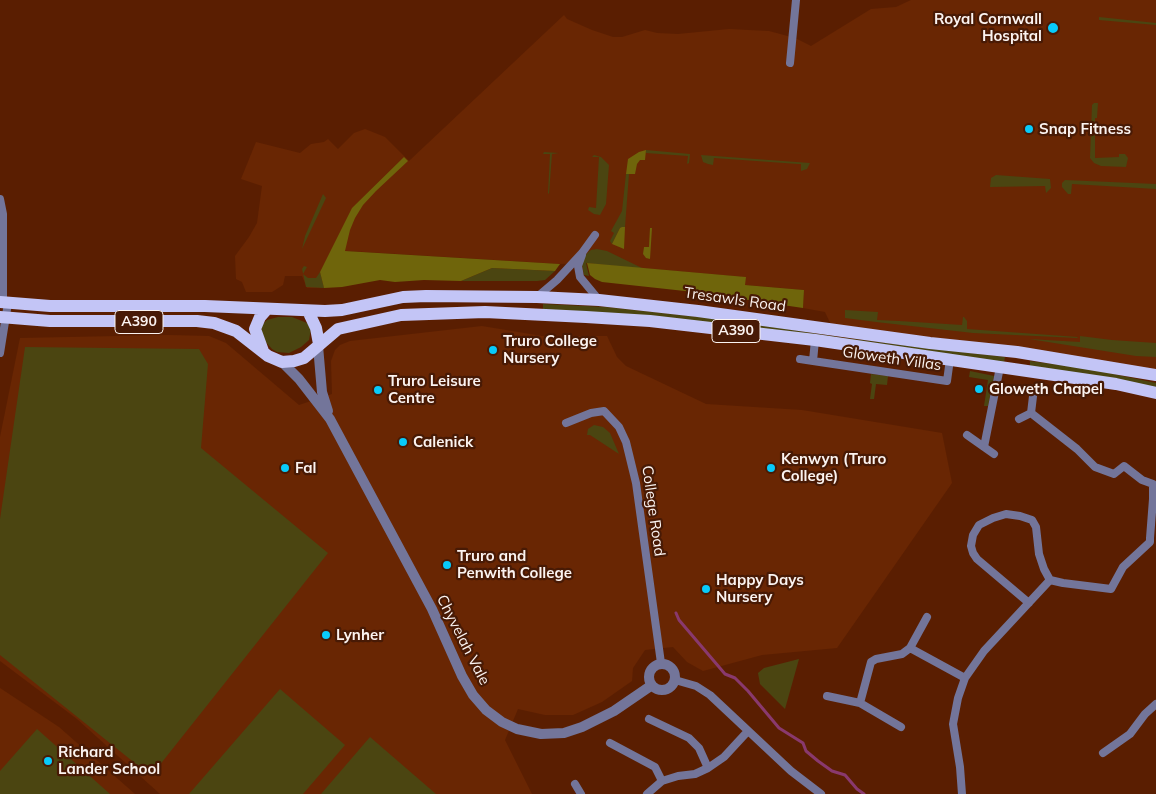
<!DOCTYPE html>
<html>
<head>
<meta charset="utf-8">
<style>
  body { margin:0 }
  canvas { display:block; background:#5a1e01 }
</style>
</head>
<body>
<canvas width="1156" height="794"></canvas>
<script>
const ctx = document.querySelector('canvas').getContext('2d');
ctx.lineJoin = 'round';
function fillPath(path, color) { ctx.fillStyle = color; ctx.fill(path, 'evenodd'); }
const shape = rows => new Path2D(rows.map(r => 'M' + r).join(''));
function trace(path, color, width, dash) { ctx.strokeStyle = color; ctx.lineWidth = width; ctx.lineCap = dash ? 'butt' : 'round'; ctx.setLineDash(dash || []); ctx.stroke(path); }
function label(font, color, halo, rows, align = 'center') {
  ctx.font = font + ' Mulish,sans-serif'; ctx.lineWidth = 4.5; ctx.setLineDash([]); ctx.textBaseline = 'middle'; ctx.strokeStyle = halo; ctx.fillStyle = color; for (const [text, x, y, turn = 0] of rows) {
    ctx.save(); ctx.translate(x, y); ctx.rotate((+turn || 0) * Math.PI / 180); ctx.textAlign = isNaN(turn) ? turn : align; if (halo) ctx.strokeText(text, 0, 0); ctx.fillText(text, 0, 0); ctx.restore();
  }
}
fillPath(shape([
  [911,0,1156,0,1156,375,833,329,825,312,803,308,804,290,745,285,745,277,584,263,560,264,332,250,320,272,324,288,307,288,302,276,285,276,283,285,272,292,246,292,242,282,236,279,235,256,249,237,257,223,262,186,241,179,256,142,300,153,311,144,324,142,328,139,338,149,354,133,365,129,385,137,409,161,564,15,567,19,592,30,613,37,622,37,645,30,657,33,678,34,729,29,748,30,769,31,795,38,811,46,871,9,896,7],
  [482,326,542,336,607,336,617,357,626,366,706,404,802,410,942,433,952,483,837,648,762,655,703,671,687,662,673,647,645,650,633,668,632,681,602,702,573,715,545,715,518,709,505,740,532,794,160,794,77,719,0,661,0,437,20,338,169,335,209,336,226,343,299,405,332,394,331,361,335,350,340,345,350,341],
  [0,688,59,727,135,794,0,794]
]), '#692603');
fillPath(shape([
  [1099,17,1156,23,1156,25,1099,20],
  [1094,103,1098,103,1097,118,1095,118,1095,158,1119,157,1119,154,1125,154,1128,158,1126,167,1101,166,1094,163,1090,158,1092,105],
  [646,150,690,154,689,163,687,164,688,156,646,153],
  [544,152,559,153,552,154,549,194,548,193,550,154,543,154],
  [594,155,601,157,609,165,606,204,600,215,594,214,588,210,589,207,596,208,599,157,592,157],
  [701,155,810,163,807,169,801,171,801,164,798,164,714,158,713,165,708,164,703,162],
  [626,174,629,174,625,227,620,228,612,244,610,241,614,233,611,231,622,211],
  [996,175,1050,179,1051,188,1046,193,1045,186,990,187,991,178],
  [1065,180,1156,184,1156,189,1072,184,1071,194,1068,194,1062,187,1062,183],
  [323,194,326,198,302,249,305,236],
  [597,249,607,251,644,269,586,263,589,276,584,275,582,265,584,256,591,250],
  [304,266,307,267,303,274,308,278,316,278,320,272,324,288,306,287,302,269],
  [492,268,555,271,545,280,537,281,461,281],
  [543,304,606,307,728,320,845,338,1005,357,1004,363,543,311],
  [845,310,878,312,877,320,899,321,962,325,963,317,964,317,967,321,967,329,1078,337,1077,338,973,333,876,322,845,318],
  [278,317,292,317,307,323,311,329,309,340,301,347,289,353,277,352,272,349,263,339,261,332,262,325,267,320],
  [1080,336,1112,340,1156,343,1156,357,1136,356,1029,339,1080,342],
  [25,347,199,349,208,364,201,448,328,553,151,776,0,655,0,519],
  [1030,361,1090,369,1156,383,1156,389,1030,367],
  [970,371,994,376,988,406,984,406,988,380,969,377],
  [871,374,888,376,887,385,876,384,874,399,870,399,872,384,870,383],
  [594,425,603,427,610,433,619,454,590,435,587,435,588,429],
  [799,659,785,709,760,684,758,673,764,668],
  [280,689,345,745,303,794,189,794],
  [37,729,110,794,0,794,0,771],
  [370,737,436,794,321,794]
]), '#4b4511');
fillPath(shape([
  [646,150,645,160,640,160,637,164,635,174,626,174,628,159,639,152],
  [404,157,408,161,376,191,363,205,355,218,350,230,345,251,560,264,555,271,492,268,461,281,424,280,395,282,380,280,342,287,324,288,320,272,352,208],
  [622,227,625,227,624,249,612,244,620,228],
  [650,228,652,228,650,259,646,258,643,254,644,247,649,247],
  [587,263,746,277,745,285,804,290,803,308,694,292,602,282,595,279,590,275]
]), '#6f650b');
trace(shape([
  [676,613,679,620,725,674,735,678,748,691,779,728,803,743,806,751,818,761,832,771,845,775,857,789,864,794]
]), '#89396e', 3);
trace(shape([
  [790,63,796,0],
  [0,199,3,214,3,302],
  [582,255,578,266,580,277,599,300],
  [537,297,557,280,582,253,595,235],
  [815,340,813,361,947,381,950,359],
  [0,353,8,303],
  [800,359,813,361],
  [1019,419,1031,413],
  [566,423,591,413,604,411,619,427,626,442,636,483,661,663],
  [967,435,984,447,1000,367],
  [984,447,994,454],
  [1029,603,977,559,973,553,971,546,973,535,979,525,993,518,1006,514,1020,516,1032,520,1036,527,1039,554,1044,569,1050,580],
  [927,617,910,648,965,678],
  [675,680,696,686,710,695,791,771,821,794],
  [827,696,860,703],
  [649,719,689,738,699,748,708,768],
  [901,727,860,703,871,662,876,659,902,654,910,648],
  [610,743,655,767,662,781],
  [1103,753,1130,734,1145,714,1156,704],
  [575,784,581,794],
  [647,794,662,781,678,776,695,774,708,768,724,757,748,731],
  [962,794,960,767,953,724,958,698,965,678,984,651,1050,580,1063,583,1111,589,1123,567,1150,542,1150,538,1153,499,1153,484,1142,480,1124,466,1114,474,1095,467,1077,449,1031,413,1034,388]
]), '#73759a', 8);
trace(shape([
  [318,346,322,392,328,411],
  [282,362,299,379,330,419,432,609,462,676,473,695,486,710,502,722,517,729,541,734,564,733,582,727,614,711,652,685],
  '649 677a13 13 0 1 1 26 0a13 13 0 1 1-26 0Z'
]), '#73759a', 10);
trace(shape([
  [0,302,50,306,205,306,325,311,342,310,403,297,426,296,537,297,599,300,698,311,930,343,1017,352,1156,375],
  [308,311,316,328,319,344],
  [0,317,50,321,197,321,214,323,236,331,268,356,282,362,294,361,304,358,338,329,401,315,485,312,586,317,650,321,815,340,1116,384,1156,393],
  [263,351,255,329,260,317,267,309]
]), '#c3c5f6', 12);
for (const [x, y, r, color] of [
  [1053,28,6,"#08cbfa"],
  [1029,129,5,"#08cbfa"],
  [493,350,5,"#08cbfa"],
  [979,389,5,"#08cbfa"],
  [378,390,5,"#08cbfa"],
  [403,442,5,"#08cbfa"],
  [285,468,5,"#08cbfa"],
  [771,468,5,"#08cbfa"],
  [447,565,5,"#08cbfa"],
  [706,589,5,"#08cbfa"],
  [326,635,5,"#08cbfa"],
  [48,761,5,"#08cbfa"]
]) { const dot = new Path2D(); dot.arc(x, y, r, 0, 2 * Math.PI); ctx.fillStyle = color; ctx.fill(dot); trace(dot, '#481a05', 2); }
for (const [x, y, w] of [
  [139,322,48],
  [736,331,48]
]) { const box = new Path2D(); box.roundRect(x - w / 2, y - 11.5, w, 23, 4); ctx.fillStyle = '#481a05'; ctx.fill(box); trace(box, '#fbf3f0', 1); }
label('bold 14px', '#fbf3f0', null, [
  ["A390",139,322],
  ["A390",736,331]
]);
label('bold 15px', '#fbf3f0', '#481a05', [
  ["Royal Cornwall",1042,19,"right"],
  ["Hospital",1042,36,"right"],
  ["Snap Fitness",1039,129],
  ["Truro College",503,341],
  ["Nursery",503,358],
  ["Truro Leisure",388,381],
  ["Centre",388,398],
  ["Gloweth Chapel",989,389],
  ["Calenick",413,442],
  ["Kenwyn (Truro",781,459],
  ["College)",781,476],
  ["Fal",295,468],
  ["Truro and",457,556],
  ["Penwith College",457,573],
  ["Happy Days",716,580],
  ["Nursery",716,597],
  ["Lynher",336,635],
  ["Richard",58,752],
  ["Lander School",58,769]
], 'left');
label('15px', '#fbf3f0', '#481a05', [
  ["Tresawls Road",735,300,8],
  ["Gloweth Villas",892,359,8],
  ["College Road",653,511,82],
  ["Chyvelah Vale",463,640,63]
]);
</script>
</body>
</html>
